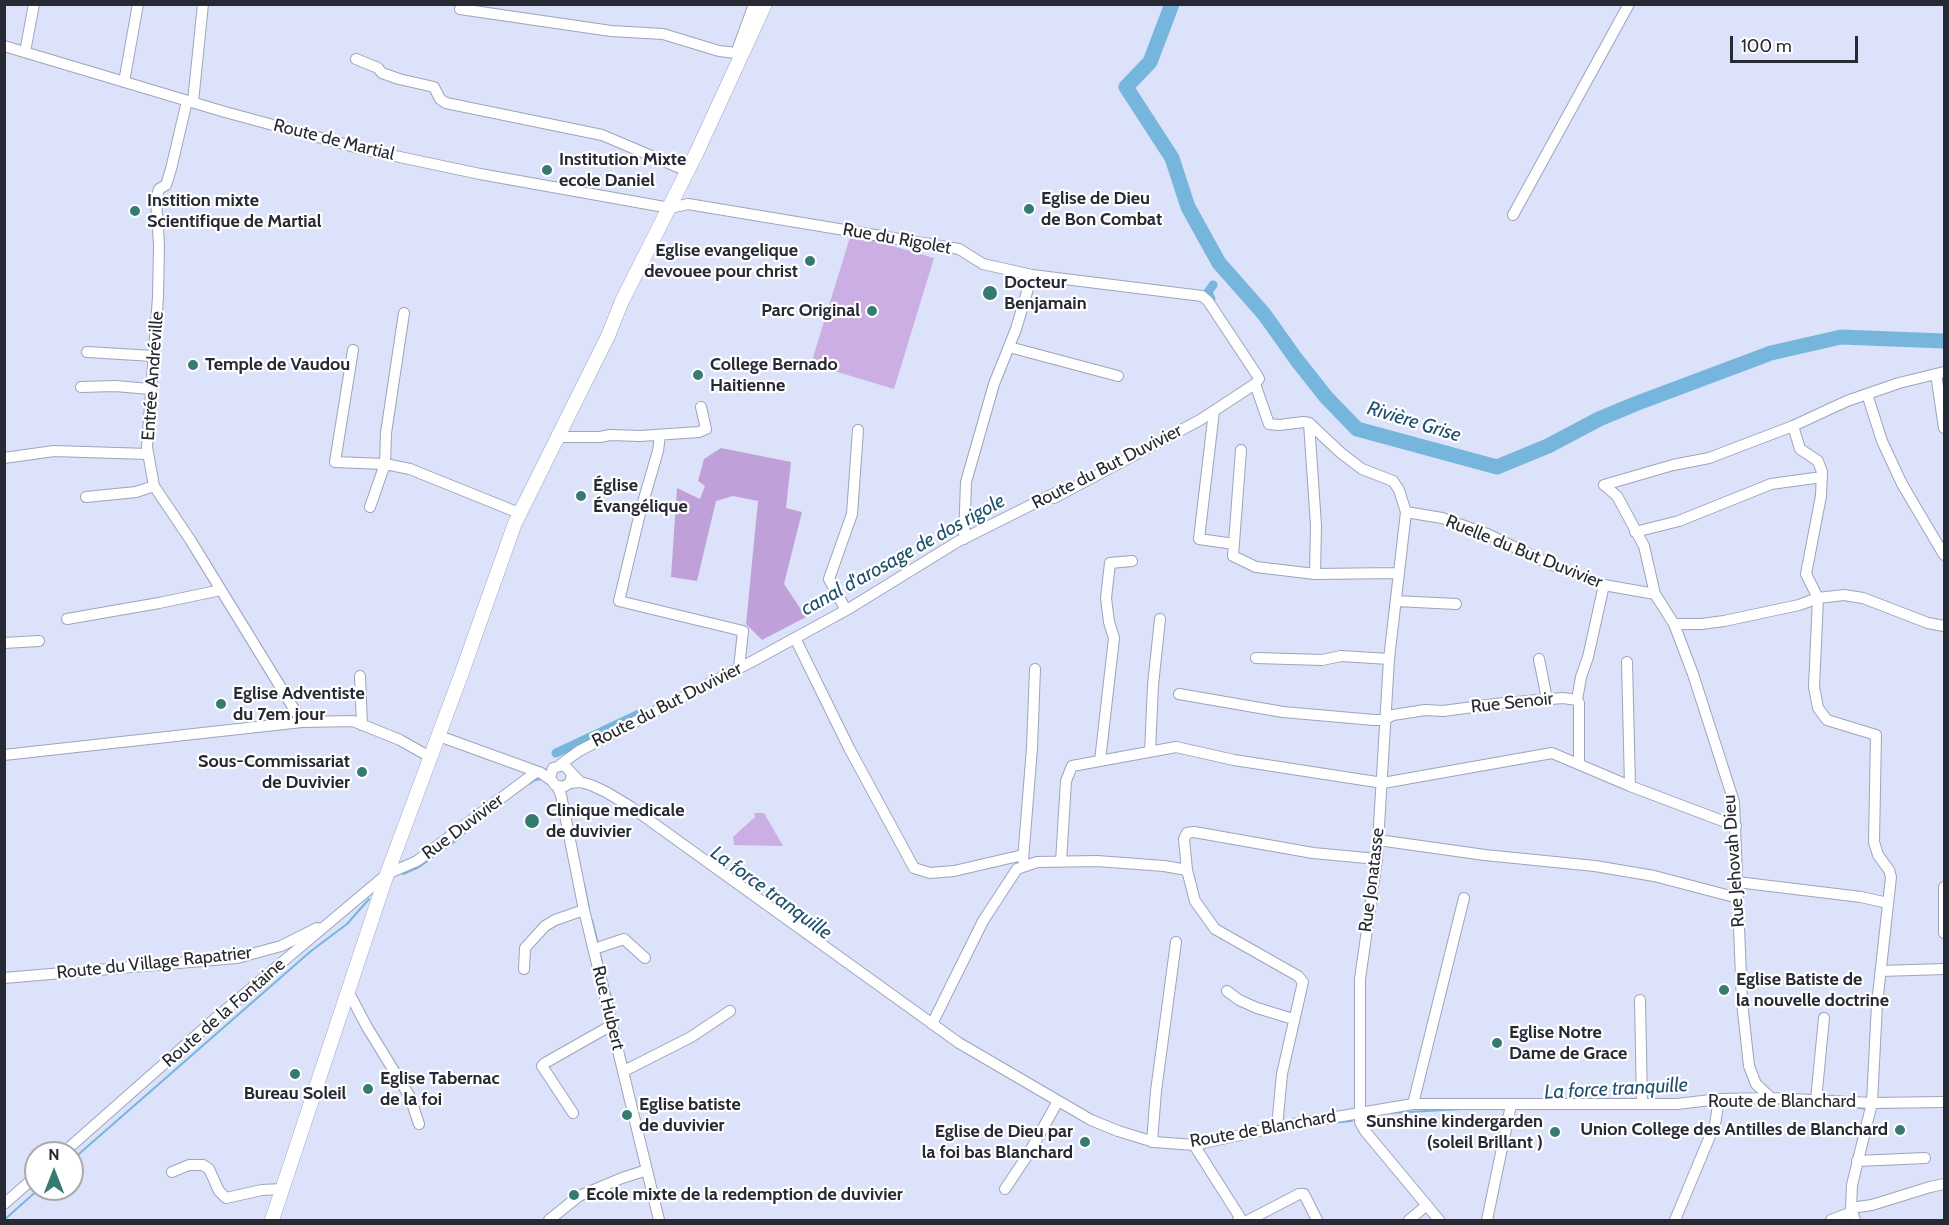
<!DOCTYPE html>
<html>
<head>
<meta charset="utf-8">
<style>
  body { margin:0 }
  #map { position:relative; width:1949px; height:1225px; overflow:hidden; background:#dbe2fa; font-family:Cabin,sans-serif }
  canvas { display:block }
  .frame { position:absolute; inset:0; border:6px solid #282a33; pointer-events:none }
  .north { position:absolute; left:24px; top:1141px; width:60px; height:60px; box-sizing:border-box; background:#fff; border:2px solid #a9aaad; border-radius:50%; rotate:0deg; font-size:16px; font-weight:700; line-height:24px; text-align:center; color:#282a33 }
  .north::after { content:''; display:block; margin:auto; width:21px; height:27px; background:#367b70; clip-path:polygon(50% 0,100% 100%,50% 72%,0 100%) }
  .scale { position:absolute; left:1730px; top:36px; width:128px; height:27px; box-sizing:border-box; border:3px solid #282a33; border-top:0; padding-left:8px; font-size:18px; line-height:21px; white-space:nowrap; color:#282a33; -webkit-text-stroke:4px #fff; paint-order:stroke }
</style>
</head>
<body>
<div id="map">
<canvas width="1949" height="1225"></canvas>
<div class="frame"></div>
<div class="north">N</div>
<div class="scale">100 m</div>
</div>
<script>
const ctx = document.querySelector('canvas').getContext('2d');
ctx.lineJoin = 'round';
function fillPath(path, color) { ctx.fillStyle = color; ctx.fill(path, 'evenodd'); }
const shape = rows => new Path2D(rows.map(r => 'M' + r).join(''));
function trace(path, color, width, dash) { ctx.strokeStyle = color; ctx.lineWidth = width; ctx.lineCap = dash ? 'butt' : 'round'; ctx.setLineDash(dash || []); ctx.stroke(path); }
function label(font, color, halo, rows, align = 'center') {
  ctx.font = font + ' Cabin,sans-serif'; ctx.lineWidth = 4.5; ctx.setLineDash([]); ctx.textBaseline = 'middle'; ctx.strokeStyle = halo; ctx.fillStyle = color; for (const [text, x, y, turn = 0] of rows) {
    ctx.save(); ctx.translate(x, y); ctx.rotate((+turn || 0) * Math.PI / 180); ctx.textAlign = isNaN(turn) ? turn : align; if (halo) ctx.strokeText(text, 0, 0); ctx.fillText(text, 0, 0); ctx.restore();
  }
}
fillPath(shape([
  [851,234,934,258,894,389,811,364],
  [754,813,764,813,783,846,734,845,733,837,755,817]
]), '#cbaee3');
fillPath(shape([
  [721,448,791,462,786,508,802,512,784,584,806,617,762,640,746,624,758,501,733,496,716,501,697,581,671,577,677,488,700,499,705,486,698,481,704,459]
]), '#c0a0d9');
trace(shape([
  [529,784,535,780,543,779],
  [403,874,419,867,460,838,467,830],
  [584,884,589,908],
  [592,920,598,944],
  [599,950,612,1002],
  [1854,1107,1866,1109],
  [1878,1108,1885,1108],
  [1390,1113,1462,1109],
  [1331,1123,1352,1121],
  [72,1160,311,951,347,924,369,899],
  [4,1220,39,1189]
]), '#76b6dd', 2);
trace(shape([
  [1209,303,1211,299,1208,292,1213,285],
  [556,753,641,713]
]), '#76b6dd', 9);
trace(shape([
  [1172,4,1150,62,1126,87,1172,158,1188,207,1219,263,1264,314,1296,359,1326,397,1357,429,1497,467,1548,446,1599,419,1635,404,1771,353,1841,337,1944,341]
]), '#76b6dd', 15);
const minor = shape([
  [460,9,611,31,663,34,719,51,737,53],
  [4,46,225,112,362,149,480,174,670,208,688,204,959,249,983,264,1032,275,1202,296,1208,301,1257,375,1259,379,1255,384,1200,420,1054,498,1055,493,957,542,850,608,753,661,579,751,560,765],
  [738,48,754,4],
  [25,52,34,4],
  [356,59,378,68,382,73,399,79,434,87,440,99,446,103,602,135,687,171],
  [124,82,138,4],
  [187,101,171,169,166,185,159,189,156,200,159,245,158,297,147,447,154,486,191,541,302,722],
  [193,102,203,4],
  [1513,215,1629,4],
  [1009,347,1118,376],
  [353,350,335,462,385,464,410,469,519,513],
  [87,352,153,356],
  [1936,374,1944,428],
  [1255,384,1269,424,1279,425,1304,422,1309,423,1341,453,1362,469,1393,481,1399,490,1406,512,1442,518,1487,534,1550,564,1604,585,1655,594,1674,624,1702,624,1724,621,1799,605,1818,598,1844,595,1863,598,1928,623,1944,626],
  [81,387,115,386,150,389],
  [1867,394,1882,441,1902,484,1944,555],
  [1214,411,1199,539,1234,544],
  [1309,423,1316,525,1315,574],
  [1793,426,1800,449,1818,461,1822,472,1821,496,1806,574,1818,598,1814,687,1818,708,1827,720,1876,735,1874,842,1878,855,1889,870,1891,877,1877,1004,1872,1103,1852,1185,1851,1208,1855,1220],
  [660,435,658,451,641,509,619,601,743,631,739,668],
  [556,437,600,437,610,435,640,436,699,432,706,429,701,407],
  [1241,450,1233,556,1256,567,1315,574,1398,573],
  [4,458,54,451,148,454],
  [1604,485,1673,465,1709,458,1793,426,1847,401,1899,383,1944,372],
  [1604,485,1617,496,1644,546,1655,594],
  [86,497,136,492,154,486],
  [370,507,385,464,386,433,404,313],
  [1406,512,1389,659,1377,859,1360,979,1360,1122,1365,1131,1439,1220],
  [1635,532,1679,521,1771,484,1822,477],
  [964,539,966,482,994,384,1016,329,1032,275],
  [1396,601,1456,604],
  [846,610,829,579,852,514,858,430],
  [67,619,159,603,221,590],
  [1674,624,1693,674,1734,802,1742,1002,1749,1066,1756,1084,1771,1098],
  [795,638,849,748,914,868,930,873,954,871,1023,855],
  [4,643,39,641],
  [1256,658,1322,660,1341,656,1389,659],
  [1539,659,1547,699],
  [1627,662,1630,786],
  [360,676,362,725],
  [1179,694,1283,712,1374,720,1384,720,1393,715,1425,710,1443,711,1503,703,1563,698,1577,700,1579,703,1579,764],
  [1577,700,1581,677,1588,657,1604,585],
  [439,736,541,773,551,780],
  [1150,752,1153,685,1160,619],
  [4,755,302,722,353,721,400,740,430,757],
  [1100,761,1114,638,1109,622,1106,598,1110,563,1132,561],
  [572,774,570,783,563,787,555,785,550,778,553,768,564,765,580,782],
  [570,783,580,782,591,785,606,792,631,807,959,1043,1091,1120,1118,1131,1154,1142,1194,1145,1277,1127,1413,1104,1677,1104,1719,1099,1771,1098,1872,1103,1944,1102],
  [557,786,561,795,584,910,659,1220],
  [1378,840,1485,855,1595,866,1654,876,1738,898],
  [1023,860,1032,748,1035,669],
  [1061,862,1066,781,1072,766,1176,747,1234,760,1383,783,1552,753,1630,786,1736,826],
  [1187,870,1184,839,1187,833,1194,832,1313,853,1377,859],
  [1737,882,1861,897,1888,903],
  [1944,887,1944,933],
  [594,949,624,939,645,958],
  [524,969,525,948,545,926,555,920,584,910],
  [1881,971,1944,969],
  [4,978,237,958,281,946,317,928],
  [348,991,367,1027,410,1097,419,1124],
  [1227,991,1239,1000,1257,1008,1293,1019],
  [1640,1000,1642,1102],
  [932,1024,983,921,1017,869,1037,862,1097,861,1164,866,1187,870,1195,901,1215,929,1298,976,1303,982,1282,1074,1277,1127],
  [624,1071,691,1037,730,1011],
  [1816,1100,1824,1018],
  [1413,1104,1464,898],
  [573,1113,542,1066,545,1063,612,1025],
  [1152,1142,1156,1091,1176,942],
  [1194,1145,1241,1219,1238,1220],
  [63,1153,217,1017,387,874,417,861,536,772],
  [1857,1161,1925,1158],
  [172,1172,189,1165,203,1165,209,1169,219,1191,226,1198,262,1190,282,1189],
  [1005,1189,1029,1153,1058,1101],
  [4,1204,36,1176],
  [1851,1208,1872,1205,1930,1187,1944,1184],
  [549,1220,579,1196,622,1178,647,1170],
  [1249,1220,1299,1194,1304,1194,1317,1220],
  [1409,1220,1427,1205],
  [1487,1220,1511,1105],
  [1675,1220,1715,1124,1719,1099],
  [1831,1220,1852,1212]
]);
const major = shape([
  [272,1220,387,874,461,675,515,523,608,336,622,301,696,154,765,4]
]);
trace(minor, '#9ea4bb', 12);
trace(major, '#9ea4bb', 15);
trace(minor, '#fff', 10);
trace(major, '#fff', 14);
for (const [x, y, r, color] of [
  [547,170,6,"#367b70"],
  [1029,209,6,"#367b70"],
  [135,211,6,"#367b70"],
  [810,261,6,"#367b70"],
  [990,293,8,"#367b70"],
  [872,311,6,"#367b70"],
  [193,365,6,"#367b70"],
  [698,375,6,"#367b70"],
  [581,496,6,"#367b70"],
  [221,704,6,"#367b70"],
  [362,772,6,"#367b70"],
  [532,821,8,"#367b70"],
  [1724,990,6,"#367b70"],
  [1497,1043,6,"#367b70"],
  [295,1074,6,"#367b70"],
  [368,1089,6,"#367b70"],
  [627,1115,6,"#367b70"],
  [1900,1130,6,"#367b70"],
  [1555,1132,6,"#367b70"],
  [1085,1142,6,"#367b70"],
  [574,1195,6,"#367b70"]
]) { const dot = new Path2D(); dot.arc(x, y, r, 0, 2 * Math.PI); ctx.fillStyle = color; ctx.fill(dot); trace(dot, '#fff', 2); }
label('18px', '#282a33', '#fff', [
  ["Route de Martial",334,140,14],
  ["Rue du Rigolet",897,239,10],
  ["Entrée Andréville",153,376,-86],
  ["Route du But Duvivier",1107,467,-27],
  ["Ruelle du But Duvivier",1524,552,22],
  ["Rue Senoir",1512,703,-6],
  ["Route du But Duvivier",667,705,-27],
  ["Rue Duvivier",463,827,-37],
  ["Rue Jehovah Dieu",1734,861,-94],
  ["Rue Jonatasse",1372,880,-83],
  ["Route du Village Rapatrier",154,963,-6],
  ["Rue Hubert",608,1008,76],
  ["Route de la Fontaine",224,1013,-41],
  ["Route de Blanchard",1782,1102],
  ["Route de Blanchard",1263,1129,-10]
]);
label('bold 18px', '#282a33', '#fff', [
  ["Institution Mixte",559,160],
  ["ecole Daniel",559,181],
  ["Eglise de Dieu",1041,199],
  ["de Bon Combat",1041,220],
  ["Instition mixte",147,201],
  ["Scientifique de Martial",147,222],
  ["Eglise evangelique",798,251,"right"],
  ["devouee pour christ",798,272,"right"],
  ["Docteur",1004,283],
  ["Benjamain",1004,304],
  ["Parc Original",860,311,"right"],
  ["Temple de Vaudou",205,365],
  ["College Bernado",710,365],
  ["Haitienne",710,386],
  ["Église",593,486],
  ["Évangélique",593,507],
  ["Eglise Adventiste",233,694],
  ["du 7em jour",233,715],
  ["Sous-Commissariat",350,762,"right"],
  ["de Duvivier",350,783,"right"],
  ["Clinique medicale",546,811],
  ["de duvivier",546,832],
  ["Eglise Batiste de",1736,980],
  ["la nouvelle doctrine",1736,1001],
  ["Eglise Notre",1509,1033],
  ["Dame de Grace",1509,1054],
  ["Eglise Tabernac",380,1079],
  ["de la foi",380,1100],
  ["Bureau Soleil",295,1094,"center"],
  ["Eglise batiste",639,1105],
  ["de duvivier",639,1126],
  ["Sunshine kindergarden",1543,1122,"right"],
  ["(soleil Brillant )",1543,1143,"right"],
  ["Union College des Antilles de Blanchard",1888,1130,"right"],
  ["Eglise de Dieu par",1073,1132,"right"],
  ["la foi bas Blanchard",1073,1153,"right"],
  ["Ecole mixte de la redemption de duvivier",586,1195]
], 'left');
label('italic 20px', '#1f516c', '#fff', [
  ["Rivière Grise",1414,422,17],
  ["canal d'arosage de dos rigole",903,555,-29],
  ["La force tranquille",771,893,36],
  ["La force tranquille",1616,1089,-3]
]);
</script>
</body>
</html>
